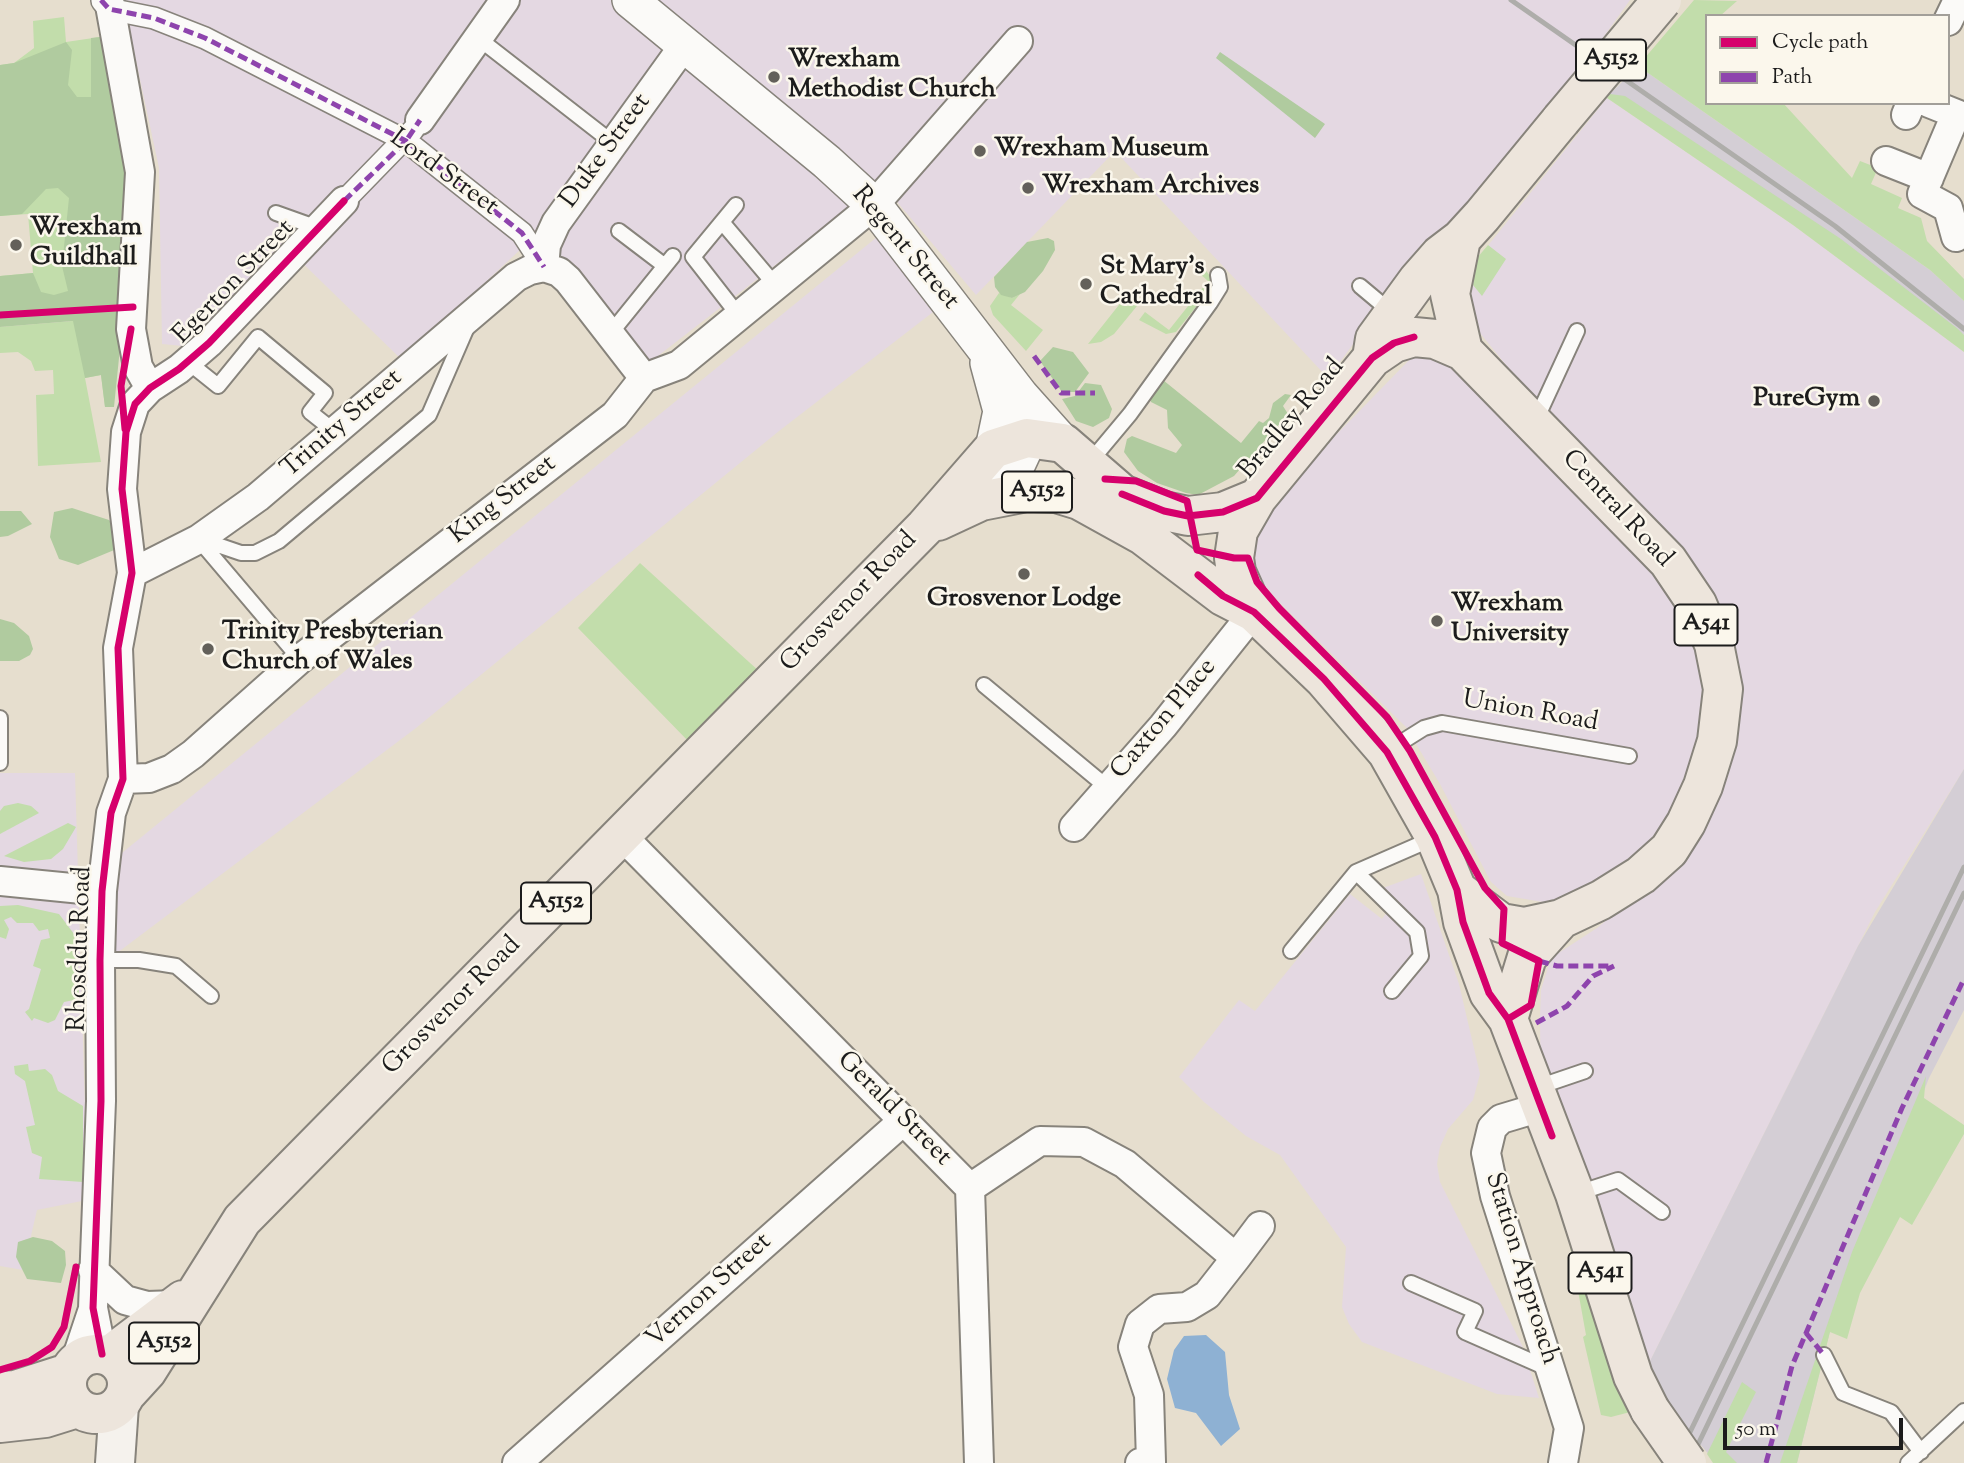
<!DOCTYPE html>
<html>
<head>
<meta charset="utf-8">
<style>
  body { margin:0 }
  #map { position:relative; width:1964px; height:1463px; overflow:hidden; background:#e6dece; font-family:"Sorts Mill Goudy",serif }
  canvas { display:block }
  .legend { position:absolute; left:1705px; top:14px; width:245px; height:91px; box-sizing:border-box; background:#fbf7ec; border:2px solid #a29f99; margin:0; padding:9px 12px; list-style:none; font-size:21px; color:#1c1c1c }
  .legend li { display:flex; align-items:center; gap:14px; height:35px }
  .legend b { width:35px; border:2px solid #a29f99 }
  .scale { position:absolute; left:1723px; top:1418px; width:180px; height:32px; box-sizing:border-box; border:4px solid #1c1c1c; border-top:0; padding-left:9px; font-size:21px; line-height:24px; white-space:nowrap; color:#1c1c1c; -webkit-text-stroke:5px #fbf7ec; paint-order:stroke }
</style>
</head>
<body>
<div id="map">
<canvas width="1964" height="1463"></canvas>
<ul class="legend">
<li><b style="height:9px;background:#d6006c"></b>Cycle path</li>
<li><b style="height:9px;background:#8e44ad"></b>Path</li>
</ul>
<div class="scale">50 m</div>
</div>
<script>
const ctx = document.querySelector('canvas').getContext('2d');
ctx.lineJoin = 'round';
function fillPath(path, color) { ctx.fillStyle = color; ctx.fill(path, 'evenodd'); }
const shape = rows => new Path2D(rows.map(r => 'M' + r).join(''));
function trace(path, color, width, dash) { ctx.strokeStyle = color; ctx.lineWidth = width; ctx.lineCap = dash ? 'butt' : 'round'; ctx.setLineDash(dash || []); ctx.stroke(path); }
function label(font, color, halo, rows, align = 'center') {
  ctx.font = font + ' "Sorts Mill Goudy",serif'; ctx.lineWidth = 5; ctx.setLineDash([]); ctx.textBaseline = 'middle'; ctx.strokeStyle = halo; ctx.fillStyle = color; for (const [text, x, y, turn = 0] of rows) {
    ctx.save(); ctx.translate(x, y); ctx.rotate((+turn || 0) * Math.PI / 180); ctx.textAlign = isNaN(turn) ? turn : align; if (halo) ctx.strokeText(text, 0, 0); ctx.fillText(text, 0, 0); ctx.restore();
  }
}
fillPath(shape([
  [123,0,1630,0,1570,84,1470,206,1380,308,1328,378,1115,151,976,295,881,183,645,366,565,259,537,234,402,360,287,248,193,347,162,344,159,168],
  [1607,98,1793,225,1964,352,1964,769,1875,912,1648,1365,1541,1107,1540,1017,1541,990,1551,958,1597,928,1660,876,1650,857,1555,904,1507,896,1491,882,1440,784,1406,727,1279,602,1260,580,1251,556,1252,536,1281,499,1335,436,1416,353,1442,354,1654,520,1624,486,1536,402,1463,312,1465,274],
  [877,237,937,309,779,431,416,728,113,956,117,857],
  [0,773,75,773,85,1111,82,1201,37,1210,23,1270,0,1266],
  [1421,874,1459,984,1480,1074,1473,1100,1448,1129,1440,1147,1437,1164,1440,1182,1522,1345,1539,1398,1497,1394,1362,1342,1349,1324,1342,1307,1346,1247,1280,1155,1246,1136,1204,1102,1179,1077,1239,1000,1255,1011,1350,894,1382,919,1396,900,1383,888]
]), '#e4d8e2');
fillPath(shape([
  [1638,66,1930,270,1964,301,1964,335,1610,94],
  [1964,769,1964,1010,1929,1078,1830,1331,1797,1463,1716,1463,1662,1399,1648,1365,1858,946]
]), '#d4ced5');
fillPath(shape([
  [1694,0,1737,1,1720,16,1707,16,1707,103,1783,103,1852,178,1860,161,1878,168,1871,184,1902,198,1898,208,1921,218,1927,241,1964,279,1964,301,1930,270,1638,66],
  [64,17,66,42,100,37,114,407,105,407,101,375,85,378,101,462,38,466,36,395,54,394,53,370,35,371,31,361,18,352,0,353,0,327,73,321,0,311,0,276,33,273,28,214,0,216,0,65,14,63,34,48,33,21],
  [1610,94,1625,96,1841,239,1958,329,1964,335,1964,352,1793,225,1607,98],
  [1488,245,1506,259,1482,296,1473,285,1477,258],
  [1203,267,1210,276,1212,287,1176,332,1166,334,1139,320,1145,312,1169,330,1208,281,1199,273],
  [999,293,1012,298,1020,294,1011,305,1043,330,1026,351,993,315,990,306],
  [1126,296,1137,306,1114,334,1101,342,1088,344],
  [640,563,760,672,690,743,578,628],
  [18,803,31,806,39,813,0,834,0,811,4,806],
  [68,823,76,827,63,849,51,859,24,862,4,856],
  [18,905,59,914,77,938,79,999,64,1002,55,1020,48,1023,34,1018,32,1021,25,1012,29,1009,41,969,33,966,41,940,50,938,48,929,39,931,33,923,17,923,11,917,4,920,9,929,6,939,0,937,0,906],
  [28,1064,29,1071,45,1069,52,1075,58,1091,83,1106,83,1182,39,1179,42,1157,32,1153,26,1127,35,1125,25,1081,15,1074,14,1066],
  [1926,1076,1924,1098,1964,1125,1964,1134,1912,1225,1900,1217,1860,1293,1847,1339,1830,1332,1797,1463,1780,1463,1852,1252],
  [1559,1185,1634,1411,1611,1417,1601,1415,1583,1337,1586,1335],
  [1742,1382,1756,1392,1726,1452,1737,1463,1713,1463,1707,1454]
]), '#c2ddab');
fillPath(shape([
  [100,37,125,156,129,202,129,260,114,407,105,407,101,375,85,378,73,321,0,327,0,276,33,273,41,292,54,295,68,291,62,266,69,198,58,188,46,189,22,214,0,216,0,65,14,63,66,42,72,50,68,85,77,97,91,97,91,38],
  [1220,52,1325,124,1315,138,1216,58],
  [1048,238,1054,241,1055,250,1043,271,1025,292,1012,298,1001,295,995,287,994,277,1027,242],
  [1053,347,1073,352,1089,373,1075,392,1062,392,1040,361],
  [1163,380,1241,443,1259,421,1263,423,1269,418,1273,403,1285,394,1291,395,1283,406,1288,414,1234,476,1198,495,1186,493,1157,483,1138,471,1124,452,1127,439,1132,436,1176,453,1182,445,1168,428,1167,410,1151,402,1146,386],
  [1085,383,1101,385,1112,409,1109,418,1093,427,1076,421,1062,399,1075,396],
  [72,508,109,520,125,535,119,548,78,565,59,559,50,537,54,512],
  [0,511,21,511,32,524,8,536,0,537],
  [0,619,14,623,29,636,33,649,30,655,19,661,0,661],
  [33,1237,52,1241,65,1251,66,1265,61,1283,27,1279,16,1257,18,1242]
]), '#b0cb9f');
fillPath(shape([
  [1206,1335,1225,1352,1229,1395,1240,1429,1221,1446,1196,1413,1175,1408,1167,1379,1174,1350,1184,1336]
]), '#8eb1d3');
const service = shape([
  [478,38,613,143],
  [736,205,693,257,739,316],
  [276,213,318,228],
  [722,222,776,286],
  [619,231,665,266],
  [1360,286,1391,312],
  [610,334,673,256],
  [188,362,218,386,258,337,325,393,310,412,334,431],
  [1535,422,1577,331],
  [1089,463,1130,414,1210,303,1220,287,1218,275],
  [200,539,241,553,255,553,279,541,429,415,468,325],
  [199,540,300,659],
  [984,685,1108,788],
  [0,718,0,763],
  [1389,750,1424,728,1442,723,1629,756],
  [1291,951,1356,872],
  [100,960,139,960,176,966,211,996],
  [1392,991,1421,956,1417,932,1356,872,1434,838],
  [1535,1088,1585,1071],
  [1578,1193,1618,1180,1662,1212],
  [1411,1283,1475,1311,1465,1332,1549,1369],
  [1824,1355,1843,1393,1891,1412,1921,1452],
  [1908,1463,1964,1411]
]);
const pedestrian = shape([
  [102,1,109,9,154,18,205,38,406,141,522,233,544,267],
  [344,201,413,130]
]);
const minor = shape([
  [109,0,140,172,131,329,138,367,150,388],
  [1948,21,1958,0],
  [1929,103,1964,117],
  [1956,114,1922,194,1948,208,1956,237],
  [1906,115,1911,103],
  [420,120,505,0],
  [1886,161,1929,178],
  [544,267,546,245,556,223,685,44],
  [132,573,199,539,258,497,516,277,530,270,544,267,559,272,568,280,644,378],
  [123,779,149,778,172,769,193,754,300,659,615,415,644,378,679,365,874,205,1018,41],
  [1074,827,1163,726,1254,612],
  [622,836,970,1188,979,1463],
  [0,881,102,891],
  [1541,1107,1501,1119,1492,1128,1486,1153,1495,1196,1569,1428,1563,1463],
  [970,1188,1040,1141,1084,1142,1125,1164,1236,1258,1207,1295,1187,1307,1159,1309,1140,1324,1133,1347,1149,1395,1151,1462,1140,1463],
  [1236,1258,1260,1226],
  [93,1270,125,1300,147,1306,176,1305],
  [102,1354,93,1308,101,1101,100,960,102,891,111,813,123,779,118,648,132,573,122,489,126,432,135,404,150,388,179,369,209,343,344,201],
  [75,1363,92,1312],
  [517,1463,903,1121]
]);
const tertiary = shape([
  [630,0,827,162,874,205,1021,396,1063,443],
  [988,363,1001,411,993,449],
  [981,501,1013,474,1026,446,1026,417]
]);
const secondary = shape([
  [115,1463,119,1405]
]);
const primary = shape([
  [1461,239,1450,294,1463,351],
  [1372,358,1394,343,1414,337,1435,339,1463,351,1668,561,1697,604,1714,644,1723,689,1717,741,1703,786,1686,823,1669,850,1641,875,1601,900,1561,919,1524,927,1501,923,1457,890],
  [938,521,981,501,1027,492,1056,493,1079,500,1144,536,1223,596,1254,612,1324,679,1387,752,1435,837,1457,890,1463,922,1489,993,1508,1019,1575,1194,1633,1376,1650,1410],
  [1254,612,1236,572,1234,558,1238,531,1257,498,1372,358,1375,339,1418,280,1440,255,1461,239,1482,216,1561,120],
  [1508,1019,1527,957,1561,919],
  '67 1384a30 30 0 1 1 60 0a30 30 0 1 1-60 0Z',
  [109,1356,183,1300],
  [0,1391,15,1390,68,1373],
  [126,1394,147,1371,242,1220,925,527,993,449,1027,438,1063,443,1122,494,1164,511,1188,516,1223,512,1257,498],
  [0,1423,45,1418,77,1408]
]);
trace(service, '#87837b', 18);
trace(pedestrian, '#87837b', 24);
trace(minor, '#87837b', 32);
trace(tertiary, '#87837b', 38);
trace(secondary, '#87837b', 42);
trace(primary, '#87837b', 42);
trace(service, '#fbfaf8', 14);
trace(pedestrian, '#fbfaf8', 21);
trace(minor, '#fbfaf8', 28);
trace(tertiary, '#fbfaf8', 35);
trace(secondary, '#f5f2ed', 38);
trace(primary, '#ede5dc', 38);
trace(shape([
  [1511,0,1835,226,1964,329],
  [1675,1463,1964,867],
  [1689,1463,1964,893]
]), '#aeadaa', 5);
const primaryBridge = shape([
  [1561,120,1662,0],
  [1650,1410,1687,1463]
]);
trace(primaryBridge, '#87837b', 42, []);
trace(primaryBridge, '#ede5dc', 38);
trace(shape([
  [101,0,109,9,154,18,205,38,406,141,522,233,544,267],
  [344,201,406,141,420,120],
  [1034,356,1061,393,1095,393],
  [1539,961,1557,966,1609,966],
  [1536,1023,1567,1006,1593,976,1614,966],
  [1806,1333,1824,1355],
  [1766,1463,1792,1366,1902,1108,1964,979]
]), '#8e44ad', 5, [10, 5]);
trace(shape([
  [0,315,133,307],
  [125,429,121,386,131,329],
  [1105,479,1136,481,1187,501,1197,550,1234,558,1248,558,1257,582,1279,608,1387,717,1410,751,1485,888,1504,909,1502,943,1539,961,1531,1005,1508,1019],
  [1122,494,1164,511,1188,516,1223,512,1257,498,1372,358,1394,343,1414,337],
  [1198,575,1223,596,1254,612,1324,679,1387,752,1435,837,1457,890,1463,922,1489,993,1508,1019,1552,1136],
  [102,1354,93,1308,101,1101,100,960,102,891,111,813,123,779,118,648,132,573,122,489,126,432,135,404,150,388,179,369,209,343,344,201],
  [0,1370,30,1361,52,1347,64,1327,76,1267]
]), '#d6006c', 7);
for (const [x, y, r, color] of [
  [774,77,7,"#63605a"],
  [980,151,7,"#63605a"],
  [1028,188,7,"#63605a"],
  [16,245,7,"#63605a"],
  [1086,284,7,"#63605a"],
  [1874,401,7,"#63605a"],
  [1024,574,7,"#63605a"],
  [1437,621,7,"#63605a"],
  [208,649,7,"#63605a"]
]) { const dot = new Path2D(); dot.arc(x, y, r, 0, 2 * Math.PI); ctx.fillStyle = color; ctx.fill(dot); trace(dot, '#fbf7ec', 2.5); }
for (const [x, y, w] of [
  [1611,60,70],
  [1037,492,70],
  [1706,625,63],
  [556,903,70],
  [1600,1273,63],
  [164,1343,70]
]) { const box = new Path2D(); box.roundRect(x - w / 2, y - 20.5, w, 41, 5); ctx.fillStyle = '#fbf7ec'; ctx.fill(box); trace(box, '#1c1c1c', 2); }
label('bold 24px', '#1c1c1c', null, [
  ["A5152",1611,60],
  ["A5152",1037,492],
  ["A541",1706,625],
  ["A5152",556,903],
  ["A541",1600,1273],
  ["A5152",164,1343]
]);
label('bold 26px', '#1c1c1c', '#fbf7ec', [
  ["Wrexham",788,62],
  ["Methodist Church",788,92],
  ["Wrexham Museum",994,151],
  ["Wrexham Archives",1042,188],
  ["Wrexham",30,230],
  ["Guildhall",30,260],
  ["St Mary's",1100,269],
  ["Cathedral",1100,299],
  ["PureGym",1860,401,"right"],
  ["Grosvenor Lodge",1024,601,"center"],
  ["Wrexham",1451,606],
  ["University",1451,636],
  ["Trinity Presbyterian",222,634],
  ["Church of Wales",222,664]
], 'left');
label('26px', '#1c1c1c', '#fbf7ec', [
  ["Duke Street",607,152,-54],
  ["Lord Street",443,174,36],
  ["Regent Street",904,249,50],
  ["Egerton Street",235,283,-46],
  ["Bradley Road",1293,420,-50],
  ["Trinity Street",343,425,-41],
  ["King Street",504,501,-38],
  ["Central Road",1616,510,47],
  ["Grosvenor Road",850,603,-46],
  ["Union Road",1530,713,10],
  ["Caxton Place",1165,720,-50],
  ["Rhosddu Road",82,949,-88],
  ["Grosvenor Road",453,1007,-45],
  ["Gerald Street",893,1110,45],
  ["Station Approach",1520,1269,73],
  ["Vernon Street",710,1292,-42]
]);
</script>
</body>
</html>
